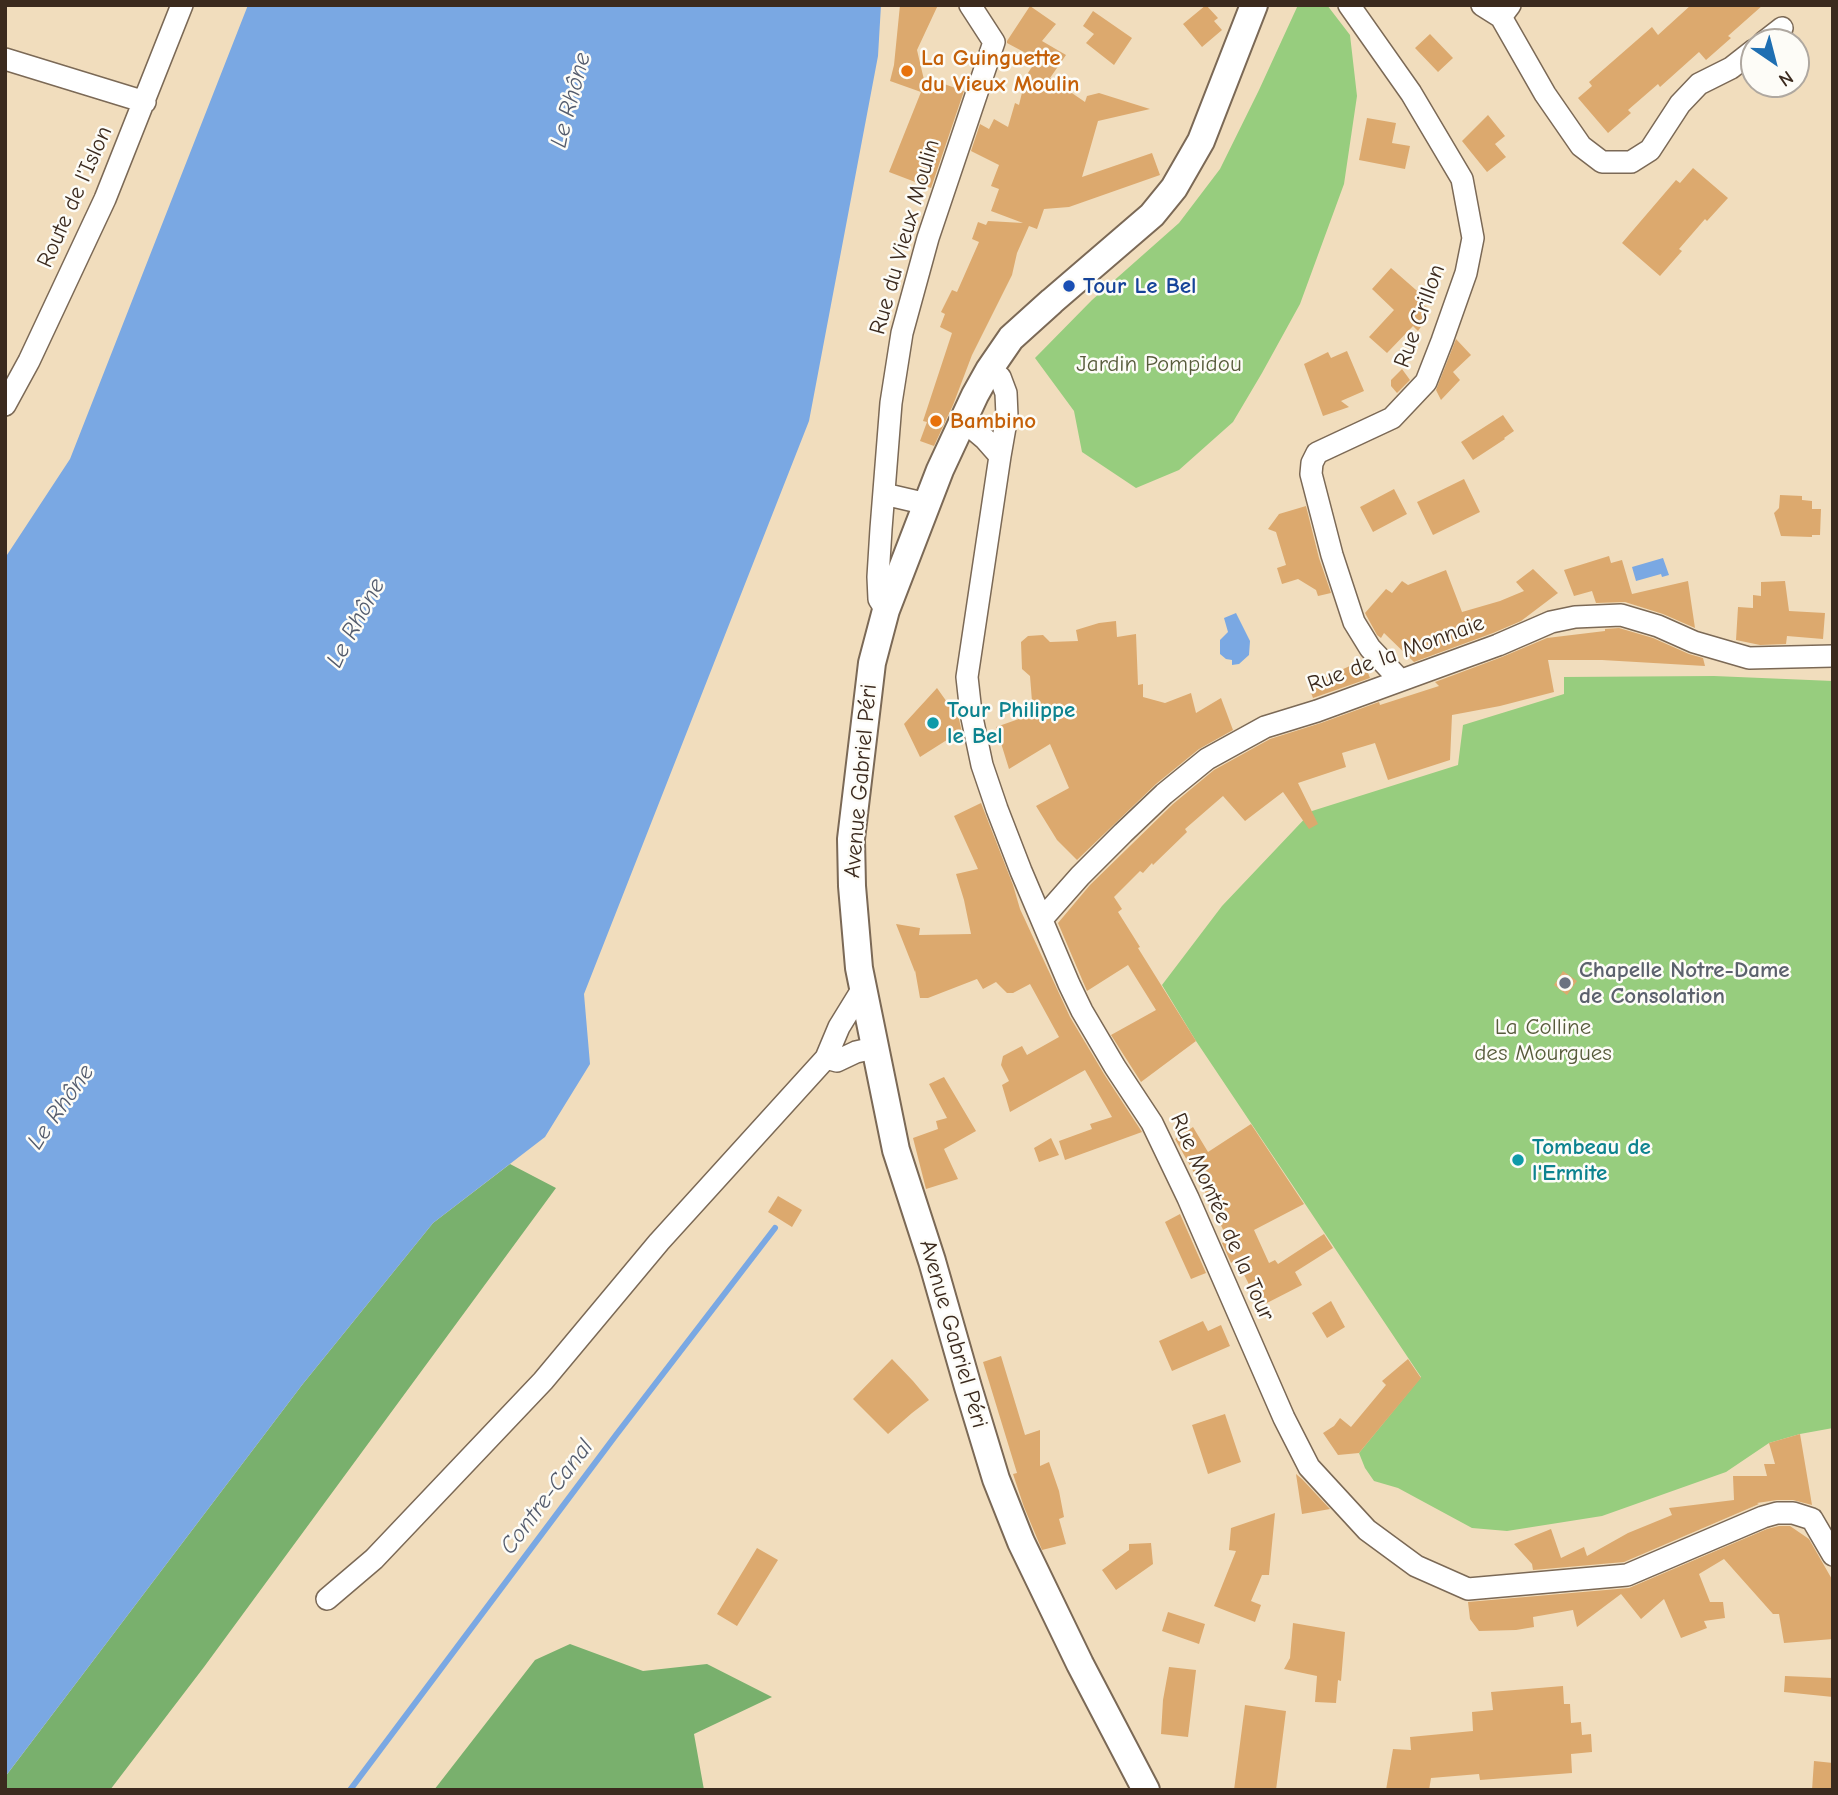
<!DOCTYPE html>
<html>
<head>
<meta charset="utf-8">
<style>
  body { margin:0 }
  #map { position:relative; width:1838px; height:1795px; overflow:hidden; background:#f1ddbd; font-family:"Comic Neue",sans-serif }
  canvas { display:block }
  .frame { position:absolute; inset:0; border:7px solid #3b2a1e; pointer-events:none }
  .north { position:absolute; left:1740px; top:28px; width:70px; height:70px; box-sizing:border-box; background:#fdfcf7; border:2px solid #afa8a0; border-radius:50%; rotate:145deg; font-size:19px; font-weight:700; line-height:28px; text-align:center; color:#3b2a1e }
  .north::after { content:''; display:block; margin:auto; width:24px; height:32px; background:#1f6fb2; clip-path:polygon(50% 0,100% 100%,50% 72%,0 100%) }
</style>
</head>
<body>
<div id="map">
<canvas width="1838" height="1795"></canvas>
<div class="frame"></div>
<div class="north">N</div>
</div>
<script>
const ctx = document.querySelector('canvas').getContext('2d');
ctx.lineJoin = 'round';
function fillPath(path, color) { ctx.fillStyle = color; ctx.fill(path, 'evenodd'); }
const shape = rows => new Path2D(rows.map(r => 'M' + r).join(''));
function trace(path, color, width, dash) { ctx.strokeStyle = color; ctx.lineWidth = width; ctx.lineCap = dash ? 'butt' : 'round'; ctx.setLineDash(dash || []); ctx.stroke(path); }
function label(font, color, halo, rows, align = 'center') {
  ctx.font = font + ' "Comic Neue",sans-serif'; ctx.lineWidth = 5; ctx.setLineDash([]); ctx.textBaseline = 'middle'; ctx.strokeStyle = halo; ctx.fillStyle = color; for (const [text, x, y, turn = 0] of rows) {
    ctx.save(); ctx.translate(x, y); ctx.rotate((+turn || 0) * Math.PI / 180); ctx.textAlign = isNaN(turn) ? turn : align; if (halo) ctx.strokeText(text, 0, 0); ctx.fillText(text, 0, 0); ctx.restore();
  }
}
fillPath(shape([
  [1298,5,1327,5,1350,35,1357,96,1344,184,1300,304,1262,373,1233,422,1179,470,1136,488,1082,452,1074,411,1035,358,1092,300,1179,223,1220,169,1259,90],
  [1714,676,1833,681,1833,1428,1800,1434,1769,1443,1726,1472,1602,1516,1507,1531,1472,1528,1398,1488,1374,1481,1365,1468,1359,1453,1421,1377,1196,1041,1162,985,1222,906,1312,811,1458,765,1463,725,1564,694,1564,677]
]), '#97cd7e');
fillPath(shape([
  [510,1164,556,1188,204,1667,110,1790,5,1790,5,1777,302,1385,433,1223],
  [570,1644,643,1671,707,1664,772,1697,694,1734,704,1790,434,1790,535,1660]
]), '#79b06d');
fillPath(shape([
  [248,5,881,5,878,56,809,421,584,994,590,1064,545,1137,433,1223,302,1385,5,1777,5,558,70,459],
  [1663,558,1669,575,1662,577,1661,574,1636,581,1632,567],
  [1236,613,1250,641,1249,655,1239,664,1232,665,1232,660,1226,659,1220,654,1220,640,1228,632,1224,618]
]), '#7aa8e3');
trace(shape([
  [350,1790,616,1435,775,1228]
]), '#7aa8e3', 6);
fillPath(shape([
  [900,5,938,5,917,50,925,84,927,78,964,91,931,188,889,172,921,92,890,81,894,65],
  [1206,5,1218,18,1214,21,1222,30,1202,47,1183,24],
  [1691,5,1763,5,1728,36,1731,38,1706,60,1699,52,1660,87,1658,84,1628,110,1631,113,1608,133,1578,98,1592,86,1589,82,1652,27,1658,35],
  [1030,6,1056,24,1042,41,1066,55,1050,78,1085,102,1087,96,1099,93,1150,109,1098,121,1082,177,1152,153,1160,175,1069,207,1044,209,1037,229,1029,226,1017,253,1012,275,972,355,953,405,934,446,920,441,927,422,923,421,952,333,940,327,945,314,941,312,952,290,957,292,979,242,972,239,978,222,986,225,988,221,1023,223,991,211,999,189,991,186,999,165,971,151,980,124,989,129,994,119,1008,127,1015,103,1019,105,1026,76,1037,59,1007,43,1007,41],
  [1093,11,1132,38,1114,65,1086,43,1094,34,1083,26],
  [1430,34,1453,58,1438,72,1415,48],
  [1488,115,1505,136,1495,144,1506,157,1487,172,1462,141],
  [1367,118,1396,123,1392,143,1410,146,1405,169,1359,160],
  [1693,168,1728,198,1707,221,1705,219,1679,249,1682,251,1660,276,1622,243,1676,180,1680,183],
  [1391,268,1424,297,1420,301,1430,310,1425,321,1418,331,1413,326,1387,353,1369,337,1394,310,1372,289],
  [1456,339,1471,355,1453,372,1460,380,1441,400,1436,390],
  [1347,351,1364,391,1341,401,1349,407,1323,416,1304,364,1328,352,1331,358],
  [1402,369,1410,380,1397,393,1391,386,1391,380],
  [1503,415,1514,431,1504,438,1505,439,1473,460,1461,442],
  [1464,479,1480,512,1433,535,1417,502],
  [1394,489,1407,514,1373,532,1360,507],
  [1780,495,1802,496,1802,500,1812,501,1812,509,1821,509,1820,535,1812,535,1812,537,1781,536,1774,513,1779,508],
  [1306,506,1319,558,1331,593,1318,596,1316,590,1298,579,1282,584,1277,568,1286,565,1276,532,1268,529,1279,514],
  [1609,556,1611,563,1622,560,1632,594,1688,581,1695,628,1663,614,1625,602,1596,603,1592,591,1574,596,1564,570],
  [1533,569,1558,593,1521,621,1493,633,1414,662,1384,633,1381,638,1377,635,1365,613,1386,589,1392,593,1402,581,1408,585,1446,570,1462,612,1500,601,1524,591,1516,582],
  [1785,581,1789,611,1825,613,1823,639,1787,636,1786,644,1760,645,1736,640,1738,607,1753,608,1753,595,1761,596,1761,582],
  [1116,621,1117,637,1136,634,1138,685,1143,684,1143,697,1165,703,1191,693,1196,713,1221,698,1233,730,1199,749,1156,784,1077,860,1057,840,1036,806,1069,788,1050,744,1009,769,996,727,1033,714,1030,676,1022,669,1021,642,1028,636,1043,635,1050,642,1078,641,1076,630,1099,623],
  [1619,628,1653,638,1689,654,1703,658,1705,666,1602,660,1548,660,1554,692,1500,706,1452,715,1450,760,1388,780,1375,743,1342,753,1346,767,1298,783,1318,824,1309,829,1283,792,1245,821,1223,796,1185,829,1187,832,1153,865,1152,863,1143,873,1140,871,1114,897,1122,909,1118,912,1140,947,1138,948,1196,1041,1141,1082,1111,1035,1156,1010,1128,965,1087,991,1058,923,1090,885,1173,804,1214,770,1270,739,1321,723,1379,702,1380,705,1439,686,1435,682,1502,657,1547,638,1605,631,1605,629],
  [1363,660,1370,678,1313,698,1308,685],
  [937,688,959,719,962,733,951,740,950,738,920,757,904,724],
  [981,803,1013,885,1020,909,1070,1017,1104,1074,1142,1132,1065,1160,1059,1141,1092,1129,1090,1124,1112,1117,1085,1070,1010,1112,1002,1085,1009,1081,1001,1065,1003,1056,1022,1046,1027,1055,1059,1037,1030,984,1013,993,1007,993,996,982,983,989,977,979,928,998,920,998,915,970,915,972,896,924,920,928,919,935,971,934,964,900,956,874,978,869,954,816],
  [1563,971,1577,981,1567,995,1554,985],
  [944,1077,976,1131,944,1149,958,1179,926,1189,913,1138,938,1129,936,1121,947,1118,929,1084],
  [1251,1124,1304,1204,1254,1230,1269,1263,1275,1260,1278,1264,1324,1234,1333,1248,1295,1272,1302,1285,1265,1304,1260,1294,1255,1296,1238,1263,1236,1264,1234,1261,1231,1263,1222,1243,1228,1240,1205,1192,1175,1139,1193,1127,1208,1152],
  [1051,1138,1059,1155,1039,1162,1034,1148],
  [778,1196,802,1210,792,1227,768,1212],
  [1180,1214,1206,1273,1191,1279,1165,1222],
  [1331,1301,1345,1327,1327,1338,1312,1313],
  [1203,1321,1208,1331,1221,1325,1230,1346,1172,1371,1159,1341],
  [1001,1356,1025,1435,1040,1430,1040,1466,1049,1462,1059,1491,1064,1517,1059,1519,1066,1544,1042,1550,1024,1507,1013,1474,1017,1473,983,1362],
  [892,1359,913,1381,929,1400,912,1413,888,1434,853,1399],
  [1408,1359,1421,1378,1359,1453,1338,1455,1323,1433,1334,1426,1340,1418,1351,1427,1386,1385,1382,1381],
  [1225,1414,1241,1462,1208,1474,1192,1425],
  [1800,1434,1812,1505,1793,1500,1777,1500,1757,1503,1759,1504,1624,1562,1533,1570,1532,1564,1514,1544,1551,1529,1561,1558,1584,1547,1587,1556,1628,1533,1672,1515,1669,1508,1734,1500,1733,1476,1767,1476,1764,1464,1775,1464,1769,1443],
  [1296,1474,1302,1479,1330,1509,1302,1514],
  [1275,1513,1269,1575,1262,1575,1251,1601,1261,1605,1255,1622,1214,1606,1236,1551,1229,1550,1231,1528],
  [1779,1526,1790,1526,1809,1539,1833,1581,1833,1639,1784,1643,1779,1614,1773,1614,1724,1559,1699,1574,1710,1602,1723,1602,1725,1618,1704,1621,1707,1628,1681,1638,1664,1599,1641,1619,1621,1594,1577,1627,1573,1610,1533,1617,1534,1627,1516,1630,1479,1631,1470,1619,1468,1602,1629,1588,1767,1529],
  [1151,1543,1153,1564,1116,1590,1102,1570,1129,1550,1129,1544],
  [757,1548,778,1560,737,1626,717,1614],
  [1168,1612,1205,1624,1199,1644,1162,1631],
  [1293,1623,1345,1632,1341,1681,1338,1680,1336,1703,1315,1702,1317,1676,1284,1669,1290,1658],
  [1169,1667,1196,1670,1188,1737,1161,1734,1163,1700],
  [1785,1676,1833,1678,1833,1697,1784,1692],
  [1563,1686,1564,1704,1570,1704,1571,1723,1581,1722,1582,1735,1591,1734,1592,1752,1571,1754,1572,1773,1480,1780,1479,1774,1431,1778,1429,1790,1386,1790,1393,1749,1411,1750,1410,1737,1473,1731,1472,1712,1493,1710,1491,1692],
  [1245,1705,1286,1711,1276,1790,1234,1790],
  [1814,1761,1833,1763,1833,1790,1812,1790]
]), '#dca96e');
const minor = shape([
  [1349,5,1411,93,1462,179,1473,238,1466,273,1442,341,1426,382,1392,418,1317,453,1312,463,1311,474,1332,555,1354,622,1370,648,1400,680],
  [1482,5,1501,17,1510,5],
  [1501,17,1545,94,1581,146,1602,162,1631,162,1650,150,1680,104,1699,84,1731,68,1754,50],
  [1764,42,1782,28],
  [5,59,145,102],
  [989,370,1000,377,1006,393,1007,416,1000,456,967,677,971,713,982,765,997,809,1021,871,1069,984,1082,1011,1115,1067,1152,1123,1188,1198,1284,1418,1309,1467,1367,1530,1416,1566,1468,1589,1627,1575,1763,1517,1777,1513,1793,1513,1812,1519,1833,1555],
  [5,405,29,361,105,199,182,5],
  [961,423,972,428,985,439,1000,456],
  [884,494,927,504],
  [886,610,879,599,878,577,881,529,891,403,902,333,928,238,994,42,970,5],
  [1042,919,1080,876,1123,833,1164,794,1207,759,1265,727,1317,711,1498,645,1551,622,1575,617,1621,615,1658,626,1694,642,1749,658,1833,656],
  [826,1058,837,1061,856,1052,874,1048],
  [327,1599,374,1559,543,1381,659,1242,826,1058,839,1027,863,988]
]);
const major = shape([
  [1146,1790,1080,1664,1021,1542,996,1479,968,1387,932,1261,896,1150,859,968,852,886,851,839,872,663,886,610,940,470,975,395,989,370,1011,338,1052,301,1152,215,1174,188,1201,141,1254,5]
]);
trace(minor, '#7b6956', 24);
trace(major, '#7b6956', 30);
trace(minor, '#fff', 21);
trace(major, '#fff', 26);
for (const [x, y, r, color] of [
  [907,71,7,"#e8710a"],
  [1069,286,7,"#1a4fb4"],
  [936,421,7,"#e8710a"],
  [933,723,7,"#0f9aa8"],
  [1565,983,7,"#6b7280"],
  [1518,1160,7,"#0f9aa8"]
]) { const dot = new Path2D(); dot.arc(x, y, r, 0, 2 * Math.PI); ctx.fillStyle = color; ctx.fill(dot); trace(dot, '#fdfcf7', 2.5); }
label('bold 23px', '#c56008', '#fdfcf7', [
  ["La Guinguette",921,58],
  ["du Vieux Moulin",921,84],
  ["Bambino",950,421]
], 'left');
label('23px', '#3b2a1e', '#fdfcf7', [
  ["Route de l'Islon",75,197,-66],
  ["Rue du Vieux Moulin",905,237,-74],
  ["Rue Crillon",1420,316,-70],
  ["Rue de la Monnaie",1396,654,-20],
  ["Avenue Gabriel Péri",861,781,-85],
  ["Rue Montée de la Tour",1222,1217,66],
  ["Avenue Gabriel Péri",953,1334,74]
]);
label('bold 23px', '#164399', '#fdfcf7', [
  ["Tour Le Bel",1083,286]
], 'left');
label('23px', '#575b3b', '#fdfcf7', [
  ["Jardin Pompidou",1159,364],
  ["La Colline",1543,1027],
  ["des Mourgues",1543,1053]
]);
label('bold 23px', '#0d838f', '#fdfcf7', [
  ["Tour Philippe",947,710],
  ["le Bel",947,736],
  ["Tombeau de",1532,1147],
  ["l'Ermite",1532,1173]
], 'left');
label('bold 23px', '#5b616d', '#fdfcf7', [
  ["Chapelle Notre-Dame",1579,970],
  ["de Consolation",1579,996]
], 'left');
label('italic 24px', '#545c6d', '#fdfcf7', [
  ["Le Rhône",571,100,-75],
  ["Le Rhône",356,623,-62],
  ["Le Rhône",61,1107,-55],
  ["Contre-Canal",547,1497,-53]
]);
</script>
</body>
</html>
